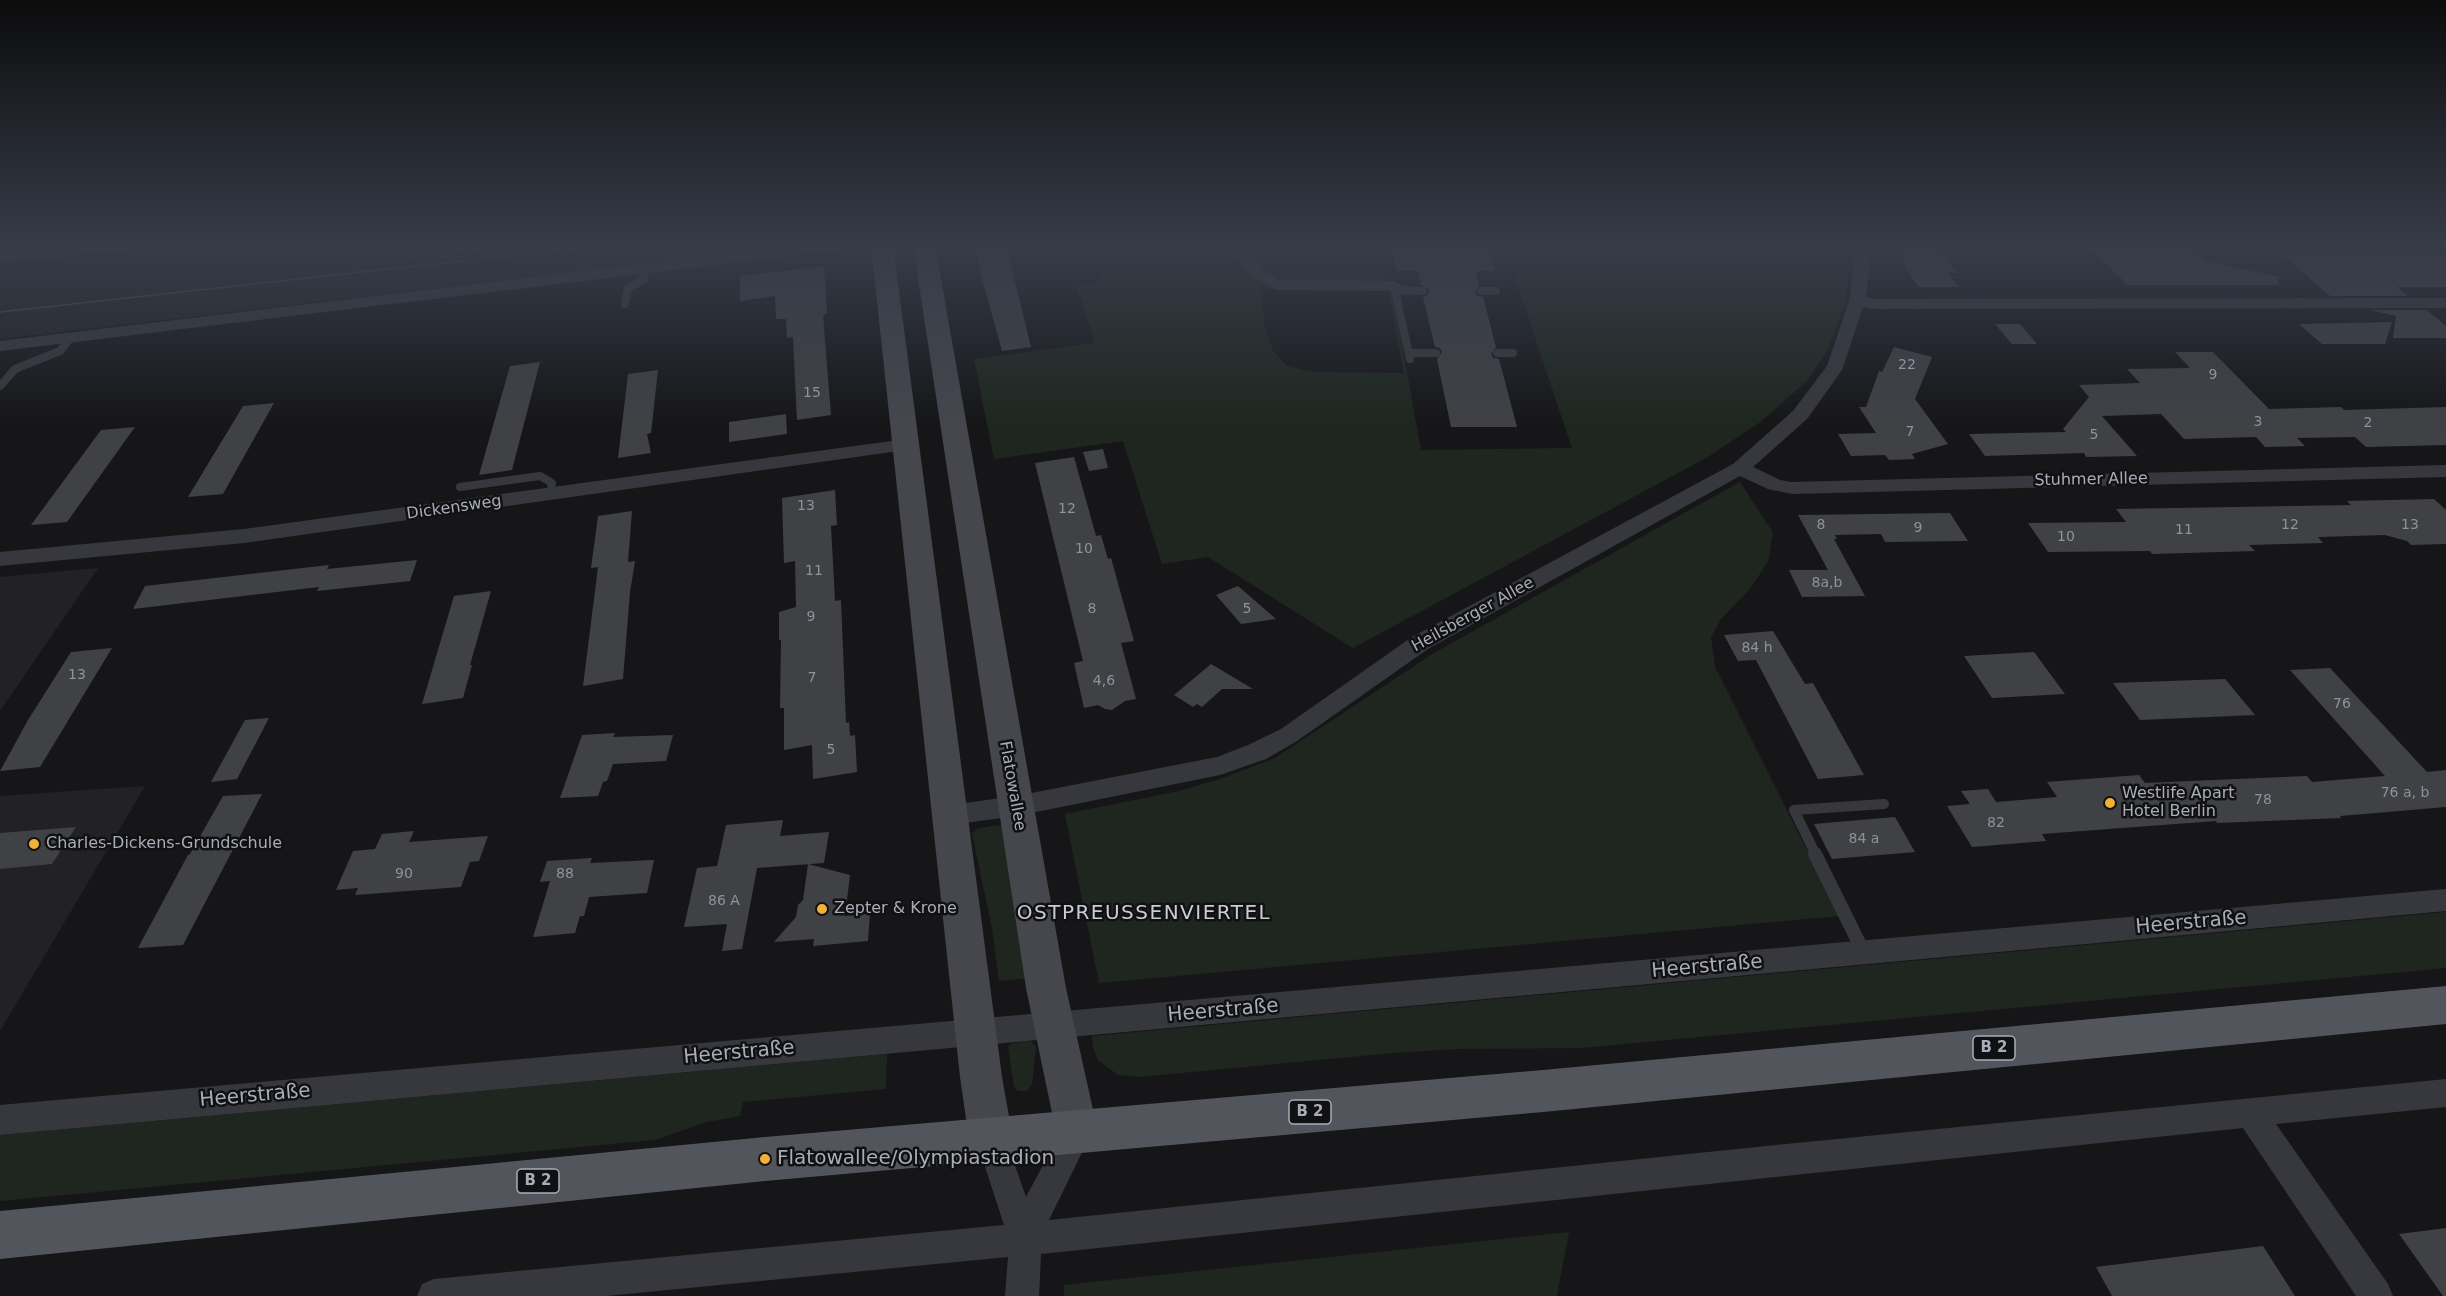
<!DOCTYPE html>
<html>
<head>
<meta charset="utf-8">
<style>
  body { margin:0 }
  canvas { display:block; background:#161618 }
</style>
</head>
<body>
<canvas width="2446" height="1296"></canvas>
<script>
const ctx = document.querySelector('canvas').getContext('2d');
ctx.lineJoin = 'round';
function fillPath(path, color) { ctx.fillStyle = color; ctx.fill(path, 'evenodd'); }
const shape = rows => new Path2D(rows.map(r => 'M' + r).join(''));
function trace(path, color, width, dash) { ctx.strokeStyle = color; ctx.lineWidth = width; ctx.lineCap = dash ? 'butt' : 'round'; ctx.setLineDash(dash || []); ctx.stroke(path); }
function label(font, color, halo, rows, align = 'center') {
  ctx.font = font + ' "DejaVu Sans",sans-serif'; ctx.lineWidth = 5; ctx.setLineDash([]); ctx.textBaseline = 'middle'; ctx.strokeStyle = halo; ctx.fillStyle = color; for (const [text, x, y, turn = 0] of rows) {
    ctx.save(); ctx.translate(x, y); ctx.rotate((+turn || 0) * Math.PI / 180); ctx.textAlign = isNaN(turn) ? turn : align; if (halo) ctx.strokeText(text, 0, 0); ctx.fillText(text, 0, 0); ctx.restore();
  }
}
fillPath(shape([
  [241,245,809,245,0,339,0,271],
  [98,568,0,711,0,577],
  [145,786,0,1031,0,796]
]), '#222225');
fillPath(shape([
  [1090,245,1384,245,1421,450,1572,448,1504,245,1852,247,1845,305,1826,352,1807,381,1759,423,1706,458,1353,648,1208,557,1162,564,1123,441,994,459,974,359,1095,343,1076,285,1103,282],
  [1260,289,1388,289,1404,373,1312,372,1287,366,1273,351,1265,328],
  [1740,482,1773,533,1768,562,1749,590,1721,619,1711,637,1715,667,1840,916,1099,983,1065,814,1179,791,1223,778,1275,758,1434,653],
  [998,825,1004,827,1030,978,999,981,992,928,972,834,976,829],
  [2446,912,2446,968,1581,1048,1458,1049,1392,1053,1139,1077,1118,1075,1098,1060,1093,1048,1092,1036],
  [1031,1041,1036,1047,1032,1084,1027,1091,1018,1091,1014,1087,1008,1047,1013,1043],
  [887,1054,886,1089,743,1102,740,1116,707,1122,655,1140,0,1201,0,1135],
  [1569,1232,1557,1296,1064,1296,1064,1285]
]), '#1e261f');
fillPath(shape([
  [973,245,1006,245,1031,347,1002,351],
  [1468,245,1488,246,1495,271,1475,271,1479,285,1475,292,1477,296,1483,297,1496,347,1491,354,1493,358,1499,359,1517,427,1451,427,1437,359,1442,352,1440,348,1435,347,1423,297,1428,295,1429,289,1421,285,1418,271,1396,271,1391,246],
  [1900,245,1936,245,1958,273,1948,273,1959,287,1919,287,1906,269],
  [2086,245,2190,245,2207,261,2279,277,2278,285,2128,285],
  [2281,253,2446,256,2446,287,2397,287,2408,296,2330,296],
  [824,266,827,313,823,315,831,415,797,420,793,337,787,338,786,319,776,319,775,296,740,301,740,276],
  [2370,310,2427,310,2446,326,2446,338,2393,338,2396,316],
  [2392,322,2385,344,2322,344,2299,324],
  [1995,324,2020,324,2037,344,2012,344],
  [1894,347,1932,357,1915,399,1948,444,1912,454,1915,459,1889,460,1885,455,1851,456,1838,434,1876,433,1859,407,1866,407,1879,371,1882,372],
  [2175,352,2213,352,2269,409,2341,407,2344,410,2446,407,2446,445,2366,447,2355,437,2297,438,2305,446,2265,447,2256,437,2184,439,2161,414,2102,416,2137,456,2086,457,2084,453,1985,456,1969,434,2066,432,2063,429,2089,397,2079,385,2140,383,2127,369,2190,368],
  [540,362,512,470,479,475,510,366],
  [658,370,651,433,647,434,651,453,618,458,628,374],
  [274,403,223,494,188,497,243,406],
  [786,414,787,434,729,442,729,422],
  [135,427,67,522,31,525,101,430],
  [1103,449,1108,468,1089,471,1083,452],
  [1074,457,1096,536,1101,535,1108,559,1111,558,1134,641,1121,643,1136,699,1125,701,1112,710,1105,709,1098,705,1084,708,1074,663,1083,661,1035,463],
  [835,490,837,525,831,526,835,601,841,600,846,723,849,722,850,736,855,735,857,772,813,779,812,745,784,750,784,708,780,708,781,640,779,640,779,612,796,607,795,561,784,563,782,498],
  [2434,499,2446,510,2446,544,2411,545,2407,541,2385,535,2318,537,2323,543,2249,545,2255,551,2152,554,2150,551,2048,552,2028,523,2126,522,2116,509,2351,505,2347,501],
  [632,511,628,562,635,561,630,592,623,679,583,686,598,567,591,568,598,516],
  [1950,513,1968,541,1885,542,1881,534,1835,535,1837,539,1834,539,1865,596,1802,597,1789,570,1828,570,1798,515],
  [417,560,410,581,317,591,319,587,133,609,145,586,329,565,327,569],
  [1238,586,1276,619,1241,624,1216,595],
  [491,591,470,665,472,665,463,698,422,704,454,596],
  [1773,631,1805,684,1813,683,1864,775,1818,779,1756,660,1738,661,1724,635],
  [112,648,40,767,0,771,28,720,71,652],
  [2034,652,2065,694,1992,698,1964,656],
  [1211,664,1253,689,1222,689,1202,707,1197,704,1193,707,1174,695],
  [2330,668,2427,772,2446,770,2446,807,2340,816,2341,818,2217,823,2216,821,2042,834,2046,841,1972,847,1947,806,1970,804,1961,791,1988,789,1996,802,2057,797,2047,782,2139,775,2145,783,2307,776,2312,782,2385,776,2290,670],
  [2225,679,2255,715,2140,720,2113,683],
  [269,718,237,779,211,782,245,720],
  [615,733,613,737,673,735,666,761,613,764,607,781,603,782,598,796,560,798,582,735],
  [262,794,183,945,138,948,188,855,190,854,223,796],
  [1895,817,1915,852,1832,859,1814,824],
  [783,820,780,836,829,832,824,863,757,868,742,949,722,951,727,924,684,927,697,868,717,866,726,825],
  [76,827,52,864,0,869,0,833],
  [414,831,409,842,488,836,479,861,470,862,461,887,355,895,358,888,336,890,353,851,375,849,382,834],
  [592,858,590,863,654,860,647,893,589,897,584,916,580,916,575,933,533,937,550,881,540,882,547,861],
  [808,864,850,875,845,916,870,913,868,941,813,946,814,939,774,942,796,917,798,905,803,900],
  [2446,1228,2446,1296,2443,1296,2399,1234],
  [2263,1246,2295,1296,2112,1296,2096,1267]
]), '#404145');
trace(shape([
  [0,259,130,245],
  [1394,286,1410,359],
  [1395,290,1423,291],
  [1481,291,1496,291],
  [625,304,628,288,644,279,645,269],
  [1409,353,1436,353],
  [1497,353,1513,353],
  [0,386,15,369,60,351,71,337],
  [460,487,540,476,552,483,550,495]
]), '#37383d', 8);
trace(shape([
  [1816,855,1794,810,1884,804]
]), '#37383d', 10);
trace(shape([
  [1815,854,1864,953]
]), '#37383d', 14);
fillPath(shape([
  [801,245,848,245,840,250,0,351,0,341,801,245],
  [1227,245,1243,245,1264,271,1280,280,1394,281,1402,286,1394,291,1277,290,1252,277,1227,245],
  [1852,245,1868,245,1869,271,1866,297,1875,299,2446,298,2446,308,1875,309,1863,307,1842,370,1807,419,1753,467,1780,480,1792,482,2446,465,2446,477,1792,494,1768,489,1740,476,1428,649,1297,741,1266,759,1220,775,1016,816,950,825,941,822,937,815,941,808,950,805,1016,796,1217,757,1248,745,1281,729,1412,637,1733,464,1793,411,1827,366,1849,301,1853,271,1852,245],
  [906,439,913,441,916,445,913,449,244,543,0,566,0,552,244,529,906,439],
  [2446,889,2446,911,0,1135,0,1105,2446,889],
  [2446,1079,2446,1107,2276,1124,2388,1284,2393,1296,2356,1296,2243,1128,1041,1254,1039,1296,1005,1296,1008,1257,606,1296,417,1296,422,1284,434,1279,1004,1225,976,1139,980,1128,991,1124,1002,1128,1026,1197,1066,1122,1077,1117,1088,1122,1092,1132,1049,1220,1776,1145,2446,1079]
]), '#37383d');
fillPath(shape([
  [871,245,893,245,1002,1077,1013,1139,1006,1154,991,1160,976,1154,969,1139,960,1077,871,245],
  [913,245,935,245,1066,988,1098,1132,1092,1147,1077,1153,1062,1147,1056,1132,1026,988,913,245]
]), '#45474d');
fillPath(shape([
  [2446,986,2446,1024,1543,1112,765,1181,0,1259,0,1211,765,1137,1543,1070,2446,986]
]), '#53555c');
trace(shape([
  [411,257,502,245],
  [0,312,607,245]
]), '#4a4c52', 1.5);
const sky = ctx.createLinearGradient(0, 0, 0, 426);
sky.addColorStop(0, '#0c0c0d');
sky.addColorStop(0.58, '#363c48');
sky.addColorStop(1, '#363c4800');
ctx.fillStyle = sky;
ctx.fillRect(0, 0, 2446, 426);
for (const [x, y, r, color] of [
  [2110,803,6,"#f2b134"],
  [34,844,6,"#f2b134"],
  [822,909,6,"#f2b134"],
  [765,1159,6,"#f2b134"]
]) { const dot = new Path2D(); dot.arc(x, y, r, 0, 2 * Math.PI); ctx.fillStyle = color; ctx.fill(dot); trace(dot, '#111113', 2); }
label('14px', '#8e929b', null, [
  ["22",1907,365],
  ["9",2213,375],
  ["15",812,393],
  ["3",2258,422],
  ["2",2368,423],
  ["7",1910,432],
  ["5",2094,435],
  ["13",806,506],
  ["12",1067,509],
  ["8",1821,525],
  ["12",2290,525],
  ["13",2410,525],
  ["9",1918,528],
  ["11",2184,530],
  ["10",2066,537],
  ["10",1084,549],
  ["11",814,571],
  ["8a,b",1827,583],
  ["8",1092,609],
  ["5",1247,609],
  ["9",811,617],
  ["84 h",1757,648],
  ["13",77,675],
  ["7",812,678],
  ["4,6",1104,681],
  ["76",2342,704],
  ["5",831,750],
  ["76 a, b",2405,793],
  ["78",2263,800],
  ["82",1996,823],
  ["84 a",1864,839],
  ["90",404,874],
  ["88",565,874],
  ["86 A",724,901]
]);
for (const [x, y, w] of [
  [1994,1048,42],
  [1310,1112,42],
  [538,1181,42]
]) { const box = new Path2D(); box.roundRect(x - w / 2, y - 12, w, 24, 4.5); ctx.fillStyle = '#111113'; ctx.fill(box); trace(box, '#a8adb8', 1.5); }
label('bold 15px', '#a8adb8', null, [
  ["B 2",1994,1048],
  ["B 2",1310,1112],
  ["B 2",538,1181]
]);
label('16px', '#a8adb8', '#111113', [
  ["Stuhmer Allee",2091,480,-1],
  ["Dickensweg",454,508,-8],
  ["Heilsberger Allee",1473,615,-29],
  ["Flatowallee",1012,786,80]
]);
label('16px', '#a8adb8', '#111113', [
  ["Westlife Apart",2122,794],
  ["Hotel Berlin",2122,812],
  ["Charles-Dickens-Grundschule",46,844],
  ["Zepter & Krone",834,909]
], 'left');
ctx.letterSpacing = '1.5px';
label('20px', '#c9ccd4', '#111113', [
  ["OSTPREUSSENVIERTEL",1144,914]
]);
ctx.letterSpacing = '0px';
label('20px', '#a8adb8', '#111113', [
  ["Heerstraße",2191,923,-5],
  ["Heerstraße",1707,967,-5],
  ["Heerstraße",1223,1011,-5],
  ["Heerstraße",739,1053,-5],
  ["Heerstraße",255,1096,-5]
]);
label('20px', '#a8adb8', '#111113', [
  ["Flatowallee/Olympiastadion",777,1159]
], 'left');
</script>
</body>
</html>
